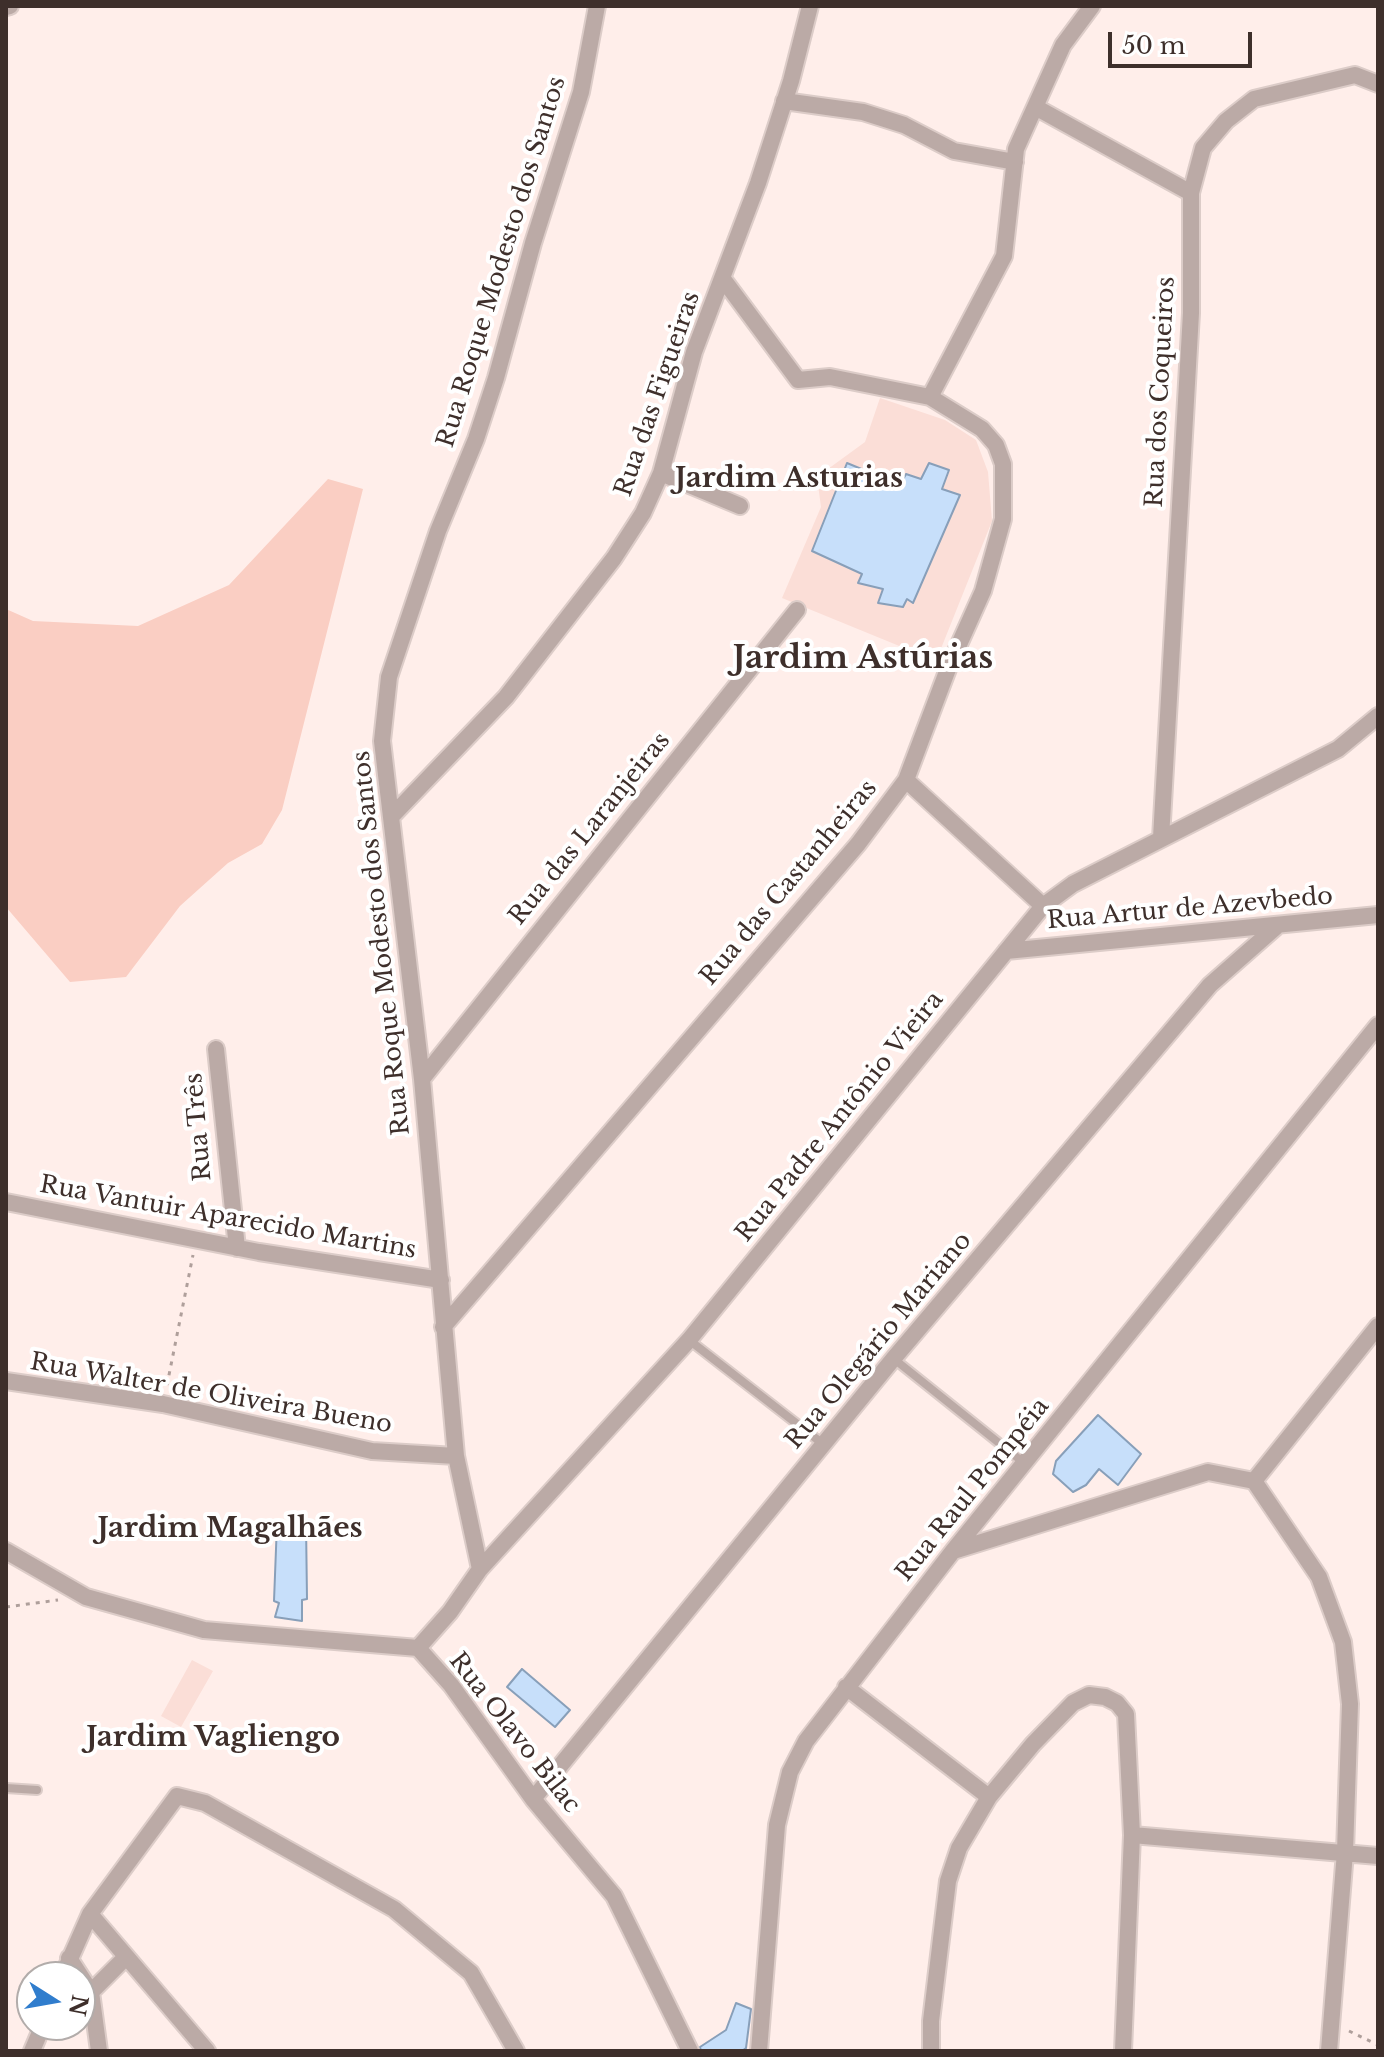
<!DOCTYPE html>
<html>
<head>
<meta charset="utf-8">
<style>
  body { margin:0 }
  #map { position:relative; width:1384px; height:2057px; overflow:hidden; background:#ffeeea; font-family:"Libre Baskerville",serif }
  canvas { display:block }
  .frame { position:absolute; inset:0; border:8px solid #3e2f2b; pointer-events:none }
  .north { position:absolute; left:16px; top:1961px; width:80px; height:80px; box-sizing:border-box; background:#fff; border:2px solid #b2acaa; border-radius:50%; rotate:101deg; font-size:22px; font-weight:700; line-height:32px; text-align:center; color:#3e2f2b }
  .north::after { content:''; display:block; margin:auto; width:28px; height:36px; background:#307dcd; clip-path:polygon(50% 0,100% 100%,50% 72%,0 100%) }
  .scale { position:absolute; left:1108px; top:32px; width:144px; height:36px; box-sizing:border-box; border:4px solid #3e2f2b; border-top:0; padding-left:10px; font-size:24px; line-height:28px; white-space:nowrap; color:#3e2f2b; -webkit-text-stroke:6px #fff; paint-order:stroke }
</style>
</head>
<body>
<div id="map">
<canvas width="1384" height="2057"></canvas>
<div class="frame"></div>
<div class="north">N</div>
<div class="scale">50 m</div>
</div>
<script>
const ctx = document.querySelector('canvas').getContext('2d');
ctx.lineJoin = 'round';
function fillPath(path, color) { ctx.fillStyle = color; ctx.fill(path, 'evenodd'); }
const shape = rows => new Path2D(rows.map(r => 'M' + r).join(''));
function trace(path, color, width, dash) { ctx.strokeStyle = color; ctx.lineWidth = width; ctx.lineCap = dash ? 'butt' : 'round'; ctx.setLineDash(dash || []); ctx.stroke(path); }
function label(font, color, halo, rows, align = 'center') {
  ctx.font = font + ' "Libre Baskerville",serif'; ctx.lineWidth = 8; ctx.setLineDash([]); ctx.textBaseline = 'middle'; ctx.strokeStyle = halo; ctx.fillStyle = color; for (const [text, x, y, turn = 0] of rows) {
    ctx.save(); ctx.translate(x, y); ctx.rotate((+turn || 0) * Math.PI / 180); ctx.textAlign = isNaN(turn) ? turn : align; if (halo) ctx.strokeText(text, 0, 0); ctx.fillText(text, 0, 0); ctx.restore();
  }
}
fillPath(shape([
  [880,398,945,420,976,440,988,472,992,521,936,661,782,598,821,507,817,477,865,442],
  [192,1660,213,1671,181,1727,161,1716]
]), '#fbded7');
fillPath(shape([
  [328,479,363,489,282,810,262,844,228,863,180,906,126,977,70,982,6,907,6,609,33,621,138,626,229,585]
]), '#facec3');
const building = shape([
  [847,463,900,485,906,474,921,479,929,463,949,470,942,489,960,495,913,603,907,599,903,607,878,603,883,589,858,583,862,574,812,551,847,463],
  [1098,1415,1141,1454,1118,1485,1099,1469,1086,1485,1073,1492,1053,1474,1056,1461,1098,1415],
  [277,1523,306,1523,307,1599,302,1600,302,1621,275,1617,279,1603,274,1601,277,1523],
  [522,1669,570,1710,555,1727,507,1687,522,1669],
  [736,2003,751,2009,746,2048,742,2051,701,2051,700,2047,726,2030,736,2003]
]);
fillPath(building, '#c7dffa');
trace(building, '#889fb9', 2);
const service = shape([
  [689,1340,823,1444],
  [894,1359,1024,1463],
  [6,1788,37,1790]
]);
const minor = shape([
  [6,7,10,6],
  [784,101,863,112,904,125,954,151,1015,162],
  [1037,108,1191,193],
  [930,397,1004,256,1016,149,1063,45,1092,6],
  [661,473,740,506],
  [906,780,1043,906],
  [391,817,506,697,614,558,643,513,661,473,694,352,758,183,791,81,810,6],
  [1161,838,1191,313,1191,193,1203,148,1226,121,1254,99,1355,75,1378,84],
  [1006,951,1378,915],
  [216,1049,237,1248],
  [422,1079,797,610],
  [6,1202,259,1252,441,1280],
  [443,1327,858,844,906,780,948,669,983,591,1003,519,1003,464,996,445,982,429,930,397,830,377,798,380,723,279],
  [6,1381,163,1404,372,1451,456,1456],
  [1254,1481,1319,1577,1343,1642,1350,1704,1345,1852,1329,2051],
  [1254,1481,1378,1326],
  [6,1551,86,1597,204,1630,418,1648,451,1685,533,1799,614,1896,690,2051],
  [953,1551,1208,1472,1254,1481],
  [480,1569,456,1456,422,1079,382,741,389,677,438,531,476,439,496,378,533,243,581,92,597,6],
  [418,1648,450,1612,480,1569,689,1340,1043,906,1073,884,1338,749,1378,716],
  [846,1687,989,1797],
  [533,1799,894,1358,1210,985,1276,927],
  [1132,1835,1378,1856],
  [90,1914,207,2051],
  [69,1958,91,1992,99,2051],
  [62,1977,90,1914,177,1796,205,1803,394,1909,471,1973,516,2051],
  [91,1992,126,1957],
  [32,2051,43,2025],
  [759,2051,777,1825,790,1772,806,1741,953,1551,1378,1025],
  [931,2051,931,2021,948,1881,959,1848,989,1797,1033,1744,1073,1703,1089,1695,1105,1697,1117,1703,1126,1714,1132,1835,1123,2051]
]);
trace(service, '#dcccc8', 12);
trace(minor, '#dcccc8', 20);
trace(shape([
  [167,1385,193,1255],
  [6,1607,58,1600],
  [1349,2031,1378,2045]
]), '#af9f9b', 3, [4, 6]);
trace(service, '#bbaaa6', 8);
trace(minor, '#bbaaa6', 16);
label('24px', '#3e2f2b', '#fff', [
  ["Rua Roque Modesto dos Santos",502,262,-73],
  ["Rua dos Coqueiros",1161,392,-87],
  ["Rua das Figueiras",658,394,-71],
  ["Rua das Laranjeiras",590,829,-51],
  ["Rua das Castanheiras",789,883,-50],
  ["Rua Artur de Azevbedo",1190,909,-5],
  ["Rua Roque Modesto dos Santos",382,943,-96],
  ["Rua Padre Antônio Vieira",840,1117,-51],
  ["Rua Três",199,1127,-95],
  ["Rua Vantuir Aparecido Martins",228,1218,10],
  ["Rua Olegário Mariano",879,1341,-50],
  ["Rua Walter de Oliveira Bueno",211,1394,10],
  ["Rua Raul Pompéia",973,1490,-51],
  ["Rua Olavo Bilac",514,1733,52]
]);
label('bold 28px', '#3e2f2b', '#fff', [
  ["Jardim Asturias",789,479],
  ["Jardim Magalhães",230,1529],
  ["Jardim Vagliengo",213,1738]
]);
label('bold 32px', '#3e2f2b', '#fff', [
  ["Jardim Astúrias",863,659]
]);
</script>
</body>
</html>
